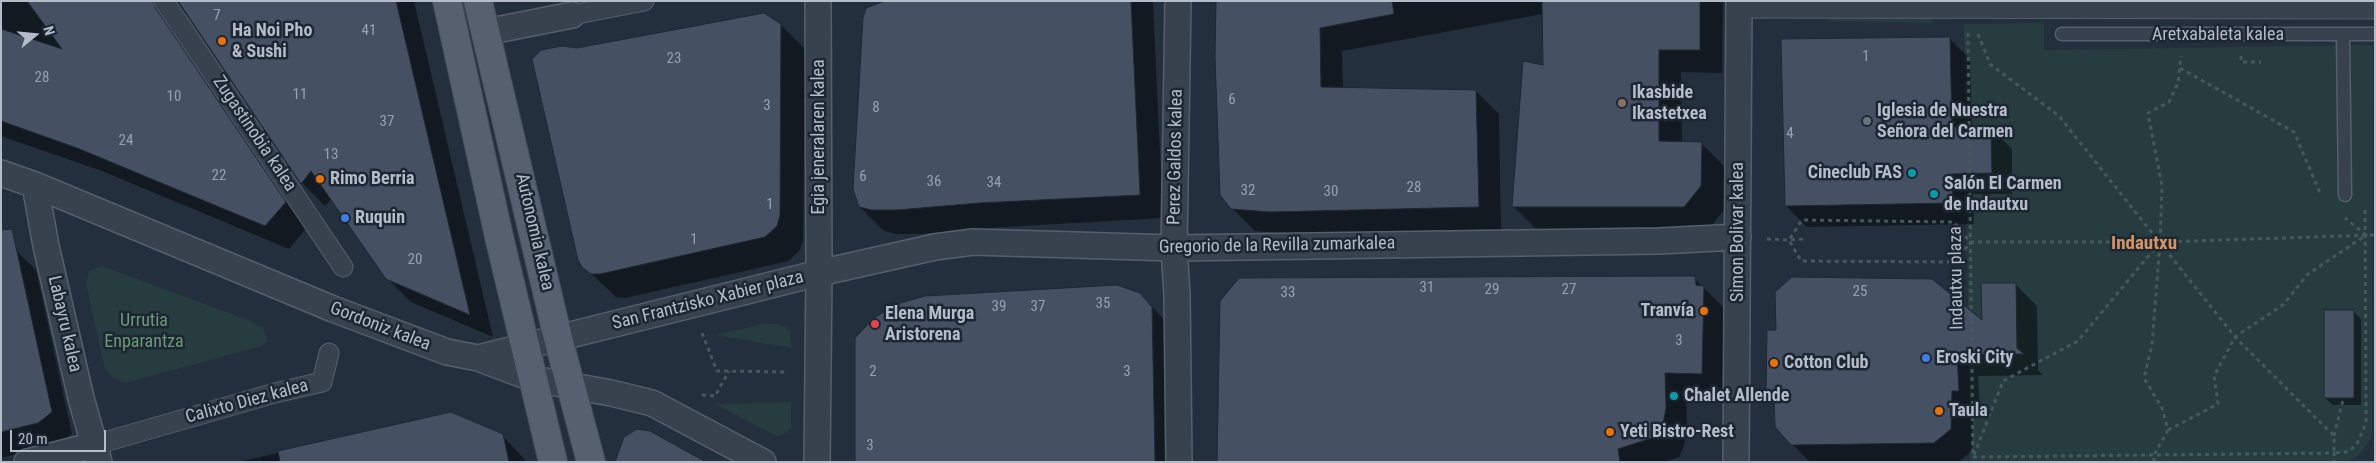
<!DOCTYPE html>
<html>
<head>
<meta charset="utf-8">
<style>
  body { margin:0 }
  #map { position:relative; width:2376px; height:463px; overflow:hidden; background:#242f3e; font-family:"Roboto Condensed",sans-serif }
  canvas { display:block }
  .frame { position:absolute; inset:0; border:2px solid #b4bcc9; pointer-events:none }
  .north { position:absolute; left:10px; top:10px; width:50px; height:50px; -webkit-text-stroke:4px #1d2633; paint-order:stroke; rotate:73deg; font-size:14px; font-weight:700; line-height:20px; text-align:center; color:#b4bcc9 }
  .north::after { content:''; display:block; margin:auto; width:18px; height:22px; background:#b4bcc9; clip-path:polygon(50% 0,100% 100%,50% 72%,0 100%) }
  .scale { position:absolute; left:10px; top:430px; width:96px; height:22px; box-sizing:border-box; border:2px solid #b4bcc9; border-top:0; padding-left:6px; font-size:15px; line-height:18px; white-space:nowrap; color:#b4bcc9; -webkit-text-stroke:4px #1d2633; paint-order:stroke }
</style>
</head>
<body>
<div id="map">
<canvas width="2376" height="463"></canvas>
<div class="frame"></div>
<div class="north">N</div>
<div class="scale">20 m</div>
</div>
<script>
const ctx = document.querySelector('canvas').getContext('2d');
ctx.lineJoin = 'round';
function fillPath(path, color) { ctx.fillStyle = color; ctx.fill(path, 'evenodd'); }
const shape = rows => new Path2D(rows.map(r => 'M' + r).join(''));
function trace(path, color, width, dash) { ctx.strokeStyle = color; ctx.lineWidth = width; ctx.lineCap = dash ? 'butt' : 'round'; ctx.setLineDash(dash || []); ctx.stroke(path); }
function label(font, color, halo, rows, align = 'center') {
  ctx.font = font + ' "Roboto Condensed",sans-serif'; ctx.lineWidth = 5; ctx.setLineDash([]); ctx.textBaseline = 'middle'; ctx.strokeStyle = halo; ctx.fillStyle = color; for (const [text, x, y, turn = 0] of rows) {
    ctx.save(); ctx.translate(x, y); ctx.rotate((+turn || 0) * Math.PI / 180); ctx.textAlign = isNaN(turn) ? turn : align; if (halo) ctx.strokeText(text, 0, 0); ctx.fillText(text, 0, 0); ctx.restore();
  }
}
fillPath(shape([
  [1827,1,1932,1,1932,23,1828,21],
  [2044,23,2044,50,2373,45,2372,426,2371,439,2359,455,2347,462,1970,462,1964,24],
  [102,266,250,321,263,328,268,341,262,346,125,383,114,379,105,369,86,284,89,271],
  [763,324,778,324,785,327,790,332,792,348,715,335],
  [791,402,791,428,783,435,777,436,715,404]
]), '#263c3f');
fillPath(shape([
  [1,1,414,1,493,337,411,302,387,278,332,198,325,206,302,183,188,14,182,15,308,226,289,249,102,171,1,136],
  [891,1,1153,1,1163,218,1004,227,921,234,896,234,884,231,860,207],
  [1217,1,1723,1,1722,73,1681,72,1682,143,1701,143,1724,166,1724,210,1708,230,1536,229,1513,206,1544,66,1543,14,1342,51,1343,89,1476,91,1499,114,1501,229,1293,234,1255,231,1232,208],
  [781,25,805,49,803,240,800,250,789,261,625,298,616,297,583,266,577,49],
  [1949,38,1970,59,1972,128,1991,128,2012,149,2012,194,1973,194,1974,224,1807,227,1786,206],
  [1,236,36,270,72,434,59,444,1,458],
  [1694,278,1725,309,1722,394,1686,394,1687,429,1684,446,1679,457,1664,462,1218,462],
  [2015,284,2037,306,2038,370,2043,375,1978,376,1980,412,1973,412,1972,450,1959,462,1810,462,1792,444,1776,399,1768,391,1983,322],
  [1140,294,1173,329,1175,462,857,462],
  [2353,311,2361,319,2361,405,2333,405,2325,398],
  [451,413,502,435,527,462,238,462]
]), '#0007');
const building = shape([
  [27,1,153,1,155,7,286,202,265,226,77,148,1,121,1,29,62,49,27,1],
  [178,1,396,1,470,315,386,279,311,171,301,184,178,1],
  [885,1,1131,1,1140,195,979,203,897,210,872,210,859,207,853,189,863,18,866,8,885,1],
  [1216,1,1392,1,1394,14,1320,28,1321,87,1476,90,1479,207,1270,212,1231,209,1220,195,1215,57,1216,1],
  [1542,1,1700,1,1700,50,1659,50,1659,141,1702,142,1701,186,1684,207,1512,207,1523,61,1543,65,1542,1],
  [764,13,781,24,780,215,777,226,765,237,600,274,591,274,582,267,578,260,532,59,541,50,562,46,577,48,764,13],
  [1950,37,1952,127,1991,127,1992,173,1952,174,1953,203,1785,206,1781,39,1950,37],
  [12,229,52,412,38,423,1,432,1,230,12,229],
  [1695,276,1696,285,1704,286,1702,374,1665,373,1666,408,1663,424,1658,436,1618,449,1620,462,1217,462,1220,301,1239,278,1695,276],
  [1792,277,1932,279,1982,320,1981,283,2016,283,2017,348,2024,354,1957,355,1959,391,1952,391,1951,429,1934,443,1791,445,1775,427,1774,391,1766,391,1767,330,1776,330,1775,292,1792,277],
  [1117,285,1140,293,1152,307,1155,462,855,462,855,338,874,318,897,304,925,296,1117,285],
  [2324,310,2354,310,2354,398,2324,398,2324,310],
  [451,412,503,434,509,462,280,462,278,451,451,412],
  [637,429,650,431,706,462,615,462,624,437,637,429]
]);
fillPath(building, '#455162');
trace(building, '#1f2835', 1);
const service = shape([
  [2062,34,2375,34],
  [2343,36,2345,195]
]);
const pedestrian = shape([
  [164,1,343,267],
  [1739,8,2375,9],
  [572,15,644,1],
  [94,445,275,393,322,382,329,353]
]);
const minor = shape([
  [1178,1,1174,248,1177,295,1179,462],
  [486,32,572,15],
  [1,173,35,185,333,309,447,352,478,358,534,379,611,393,652,403,763,462],
  [35,185,46,246,81,398,99,462],
  [478,358,819,273,935,247,973,242,1174,248,1659,241,1738,237],
  [27,462,94,445],
  [817,462,819,273,818,1],
  [1736,462,1739,1]
]);
const primary = shape([
  [447,1,500,241,553,462],
  [478,1,558,338,591,462]
]);
trace(service, '#565f6c', 15);
trace(pedestrian, '#565f6c', 21);
trace(minor, '#565f6c', 28);
trace(primary, '#414a57', 30);
trace(shape([
  [1968,33,1973,457],
  [1978,34,1990,64,2059,116,2235,337,2334,436,2334,453,2346,452,2356,446,2366,423,2365,206],
  [2241,56,2241,62,2261,62],
  [2180,68,2294,132,2320,193],
  [1767,239,1789,240,1801,261,1955,262,1970,243],
  [1803,239,1789,240,1802,220,1954,222,1970,242],
  [1970,242,2160,242,2375,235],
  [702,333,717,371,788,372],
  [702,395,715,396,729,371],
  [2168,430,2218,404,2214,376,2235,337,2284,304,2307,275,2366,235,2345,218],
  [2334,436,2343,400],
  [1974,455,2003,381,2078,341,2160,242],
  [1973,457,2334,453,2334,462],
  [2154,462,2154,455,2168,430,2162,408,2144,378,2152,345,2160,242,2162,186,2148,113,2169,102,2178,83,2181,56]
]), '#44595c', 3, [4, 4]);
trace(service, '#38414e', 12);
trace(pedestrian, '#38414e', 19);
trace(minor, '#38414e', 25);
trace(primary, '#56606e', 28);
for (const [x, y, r, color] of [
  [222,41,5,"#e8710a"],
  [1622,103,5,"#8d6e63"],
  [1867,121,5,"#6b7280"],
  [1912,173,5,"#0f9aa8"],
  [320,179,5,"#e8710a"],
  [1934,194,5,"#0f9aa8"],
  [345,218,5,"#3f7fe0"],
  [1704,311,5,"#e8710a"],
  [875,324,5,"#e0444e"],
  [1926,358,5,"#3f7fe0"],
  [1774,363,5,"#e8710a"],
  [1674,396,5,"#0f9aa8"],
  [1939,411,5,"#e8710a"],
  [1610,432,5,"#e8710a"]
]) { const dot = new Path2D(); dot.arc(x, y, r, 0, 2 * Math.PI); ctx.fillStyle = color; ctx.fill(dot); trace(dot, '#1d2633', 2); }
label('15px', '#98a1af', null, [
  ["7",217,16],
  ["41",369,31],
  ["1",1866,57],
  ["23",674,59],
  ["28",42,78],
  ["11",300,95],
  ["10",174,97],
  ["6",1232,100],
  ["3",767,106],
  ["8",876,108],
  ["37",387,122],
  ["4",1790,134],
  ["24",126,141],
  ["13",331,155],
  ["22",219,176],
  ["6",863,177],
  ["36",934,182],
  ["34",994,183],
  ["28",1414,188],
  ["32",1248,191],
  ["30",1331,192],
  ["1",770,205],
  ["1",694,240],
  ["20",415,260],
  ["31",1427,288],
  ["29",1492,290],
  ["27",1569,290],
  ["25",1860,292],
  ["33",1288,293],
  ["35",1103,304],
  ["39",999,307],
  ["37",1038,307],
  ["3",1679,341],
  ["2",873,372],
  ["3",1127,372],
  ["3",870,446]
]);
label('bold 18px', '#b4bcc9', '#1d2633', [
  ["Ha Noi Pho",232,31],
  ["& Sushi",232,52],
  ["Ikasbide",1632,93],
  ["Ikastetxea",1632,114],
  ["Iglesia de Nuestra",1877,111],
  ["Señora del Carmen",1877,132],
  ["Cineclub FAS",1902,173,"right"],
  ["Rimo Berria",330,179],
  ["Salón El Carmen",1944,184],
  ["de Indautxu",1944,205],
  ["Ruquin",355,218],
  ["Tranvía",1694,311,"right"],
  ["Elena Murga",885,314],
  ["Aristorena",885,335],
  ["Eroski City",1936,358],
  ["Cotton Club",1784,363],
  ["Chalet Allende",1684,396],
  ["Taula",1949,411],
  ["Yeti Bistro-Rest",1620,432]
], 'left');
label('18px', '#b4bcc9', '#1d2633', [
  ["Aretxabaleta kalea",2218,35],
  ["Zugastinobia kalea",254,134,56],
  ["Egia jeneralaren kalea",819,137,-90],
  ["Perez Galdos kalea",1176,157,-89],
  ["Autonomia kalea",534,232,77],
  ["Simon Bolivar kalea",1738,232,-90],
  ["Gregorio de la Revilla zumarkalea",1277,246,-1],
  ["Indautxu plaza",1957,278,-91],
  ["San Frantzisko Xabier plaza",708,301,-14],
  ["Labayru kalea",64,324,77],
  ["Gordoniz kalea",380,327,21],
  ["Calixto Diez kalea",247,402,-15]
]);
label('18px', '#6b9a76', '#1d2633', [
  ["Urrutia",144,321],
  ["Enparantza",144,342]
]);
label('bold 19px', '#d59563', '#1d2633', [
  ["Indautxu",2144,244]
]);
</script>
</body>
</html>
